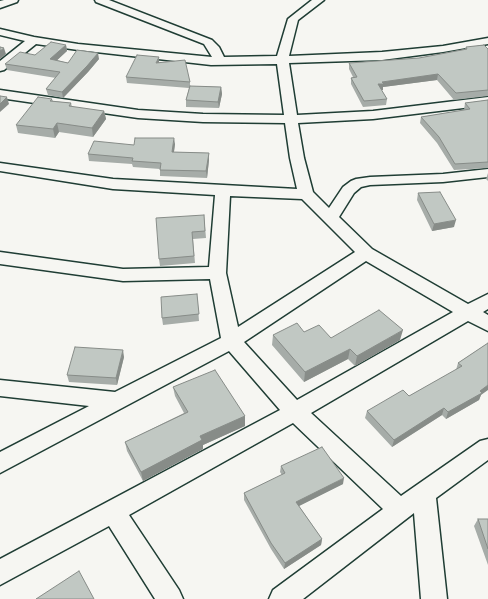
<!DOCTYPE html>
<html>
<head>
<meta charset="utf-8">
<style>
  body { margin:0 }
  canvas { display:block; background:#f6f6f2 }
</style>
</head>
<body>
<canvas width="488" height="599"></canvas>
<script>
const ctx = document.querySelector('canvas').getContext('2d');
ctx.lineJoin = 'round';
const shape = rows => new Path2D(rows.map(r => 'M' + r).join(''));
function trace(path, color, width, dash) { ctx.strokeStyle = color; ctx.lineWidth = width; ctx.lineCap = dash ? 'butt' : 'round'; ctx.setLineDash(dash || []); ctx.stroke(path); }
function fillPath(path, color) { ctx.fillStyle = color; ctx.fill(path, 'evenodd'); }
const minor = shape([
  [4,0,18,0,17,2,0,8,0,1,4,0],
  [95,0,109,0,212,40,219,47,224,57,277,56,288,19,312,0,324,0,298,20,289,56,382,52,443,46,488,38,488,44,443,52,382,60,289,63,297,115,373,111,488,97,488,105,373,119,298,123,304,158,313,192,329,208,343,187,351,181,356,179,370,177,443,174,488,169,488,177,443,182,370,185,361,187,354,193,339,217,372,249,468,304,488,294,488,309,483,312,488,315,488,331,468,321,311,413,401,496,480,441,488,439,488,460,436,498,447,599,421,599,414,513,303,599,269,599,273,590,383,509,293,423,129,515,179,590,183,599,155,599,109,526,0,585,0,559,280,410,229,351,0,473,0,452,89,406,0,396,0,380,115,392,221,338,210,279,123,281,0,264,0,252,123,269,209,267,215,195,113,189,0,171,0,163,113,179,297,189,290,158,285,123,203,122,138,118,0,98,0,90,138,110,203,114,284,115,277,64,211,65,78,50,36,44,4,70,0,71,0,61,25,41,0,35,0,29,34,37,78,44,212,57,204,44,96,2,95,0],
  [230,196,302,199,355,252,238,327,226,273,230,196],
  [366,261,453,312,297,400,244,342,366,261]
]);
trace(minor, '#1f3d34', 3);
fillPath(minor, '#f6f6f2');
fillPath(shape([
  [66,45,67,51,57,60,68,63,99,59,88,72,63,98,48,95,46,89,56,78,7,70,5,64,35,55],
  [466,47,488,49,488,96,454,100,437,80,383,87,383,90,381,90,387,99,386,105,363,107,351,84,351,78,353,77,349,69,349,63,419,58,465,49],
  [159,62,190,82,190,86,221,87,222,94,219,108,186,107,186,100,189,88,127,83,126,77],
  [52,99,53,101,71,103,72,107,104,111,106,119,93,137,59,132,55,138,18,133,16,125],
  [488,100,488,168,454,170,437,143,420,123,421,117,464,110,465,103],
  [175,144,174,152,209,153,209,160,207,178,160,176,160,169,133,167,132,164,89,161,88,154,134,145],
  [488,173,488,181,486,179],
  [418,193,454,227,432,231,417,200],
  [204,215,206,238,193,239,195,263,160,266,159,259],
  [197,294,199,321,163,325,162,318],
  [304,332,331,338,400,340,355,366,348,359,304,382,272,345,273,335],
  [488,343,481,395,479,400,446,419,442,415,392,447,365,418,367,411,409,396,456,370,458,363],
  [124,357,117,385,69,382,67,375],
  [173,387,245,416,245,426,203,445,203,449,143,481,127,451,125,442,184,413,175,396],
  [281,466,343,484,299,506,322,539,321,545,284,569,271,549,244,500,244,493,282,475,280,472],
  [478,519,488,519,488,565,474,526]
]), '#a6aca8');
fillPath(shape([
  [66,45,67,51,52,65,50,59],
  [4,48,6,54,0,59,0,51],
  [98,53,99,59,88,72,63,98,62,92],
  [159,57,159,63,156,63],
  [438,74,437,80,383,87,383,90,377,90,378,84,382,82],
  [221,87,222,94,219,108,218,102],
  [7,97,9,104,0,112,0,104],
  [104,111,106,119,93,137,92,128],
  [57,123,59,132,55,138,53,129],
  [174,138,175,144,173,158,172,152],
  [209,153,209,160,207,178,206,171],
  [456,220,454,227,432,231,434,224],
  [403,330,400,340,355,366,357,356],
  [350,349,348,359,304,382,305,372],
  [123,350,124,357,117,385,116,378],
  [488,385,488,390,481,395,479,400,446,419,448,412],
  [444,408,442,415,392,447,394,440],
  [245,416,245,426,203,445,203,449,143,481,141,472,200,436],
  [344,478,343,484,295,508,296,502],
  [322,539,321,545,284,569,285,563]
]), '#878c88');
const building = shape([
  [51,42,66,45,50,59,68,63,77,50,98,53,87,66,62,92,46,89,60,72,5,64,20,52,35,55,51,42],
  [484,45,488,49,488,90,456,93,438,74,382,82,384,84,378,84,387,99,364,101,351,78,357,77,349,63,419,58,467,49,466,47,484,45],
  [0,47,4,48,0,51,0,47],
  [137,55,159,57,156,63,185,60,190,82,126,77,137,55],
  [190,86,221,87,218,102,186,100,190,86],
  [0,96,7,97,0,104,0,96],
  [38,97,52,99,50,101,71,103,69,106,104,111,92,128,57,123,53,129,16,125,38,97],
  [488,100,488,162,455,164,439,137,421,117,470,109,465,103,488,100],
  [135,138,174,138,172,152,209,153,206,171,160,170,161,163,132,161,133,158,88,154,94,141,134,145,135,138],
  [440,192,456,220,434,224,418,193,440,192],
  [204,215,205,231,192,232,194,256,159,259,156,218,204,215],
  [197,294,199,314,162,318,161,297,197,294],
  [379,310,403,330,357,356,350,349,305,372,273,335,297,323,304,332,319,325,331,338,379,310],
  [488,343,488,385,480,391,482,393,448,412,444,408,394,440,367,411,403,390,409,396,462,366,458,363,488,343],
  [75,347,123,350,116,378,67,375,75,347],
  [215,370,245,416,200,436,202,440,141,472,125,442,188,412,173,387,215,370],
  [322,447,344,478,296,502,322,539,285,563,271,543,244,493,285,473,281,466,322,447],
  [478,519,488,519,488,549,478,519],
  [79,571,94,599,36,599,79,571]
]);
fillPath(building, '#c1c8c3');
trace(building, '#878c88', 1);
</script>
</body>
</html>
